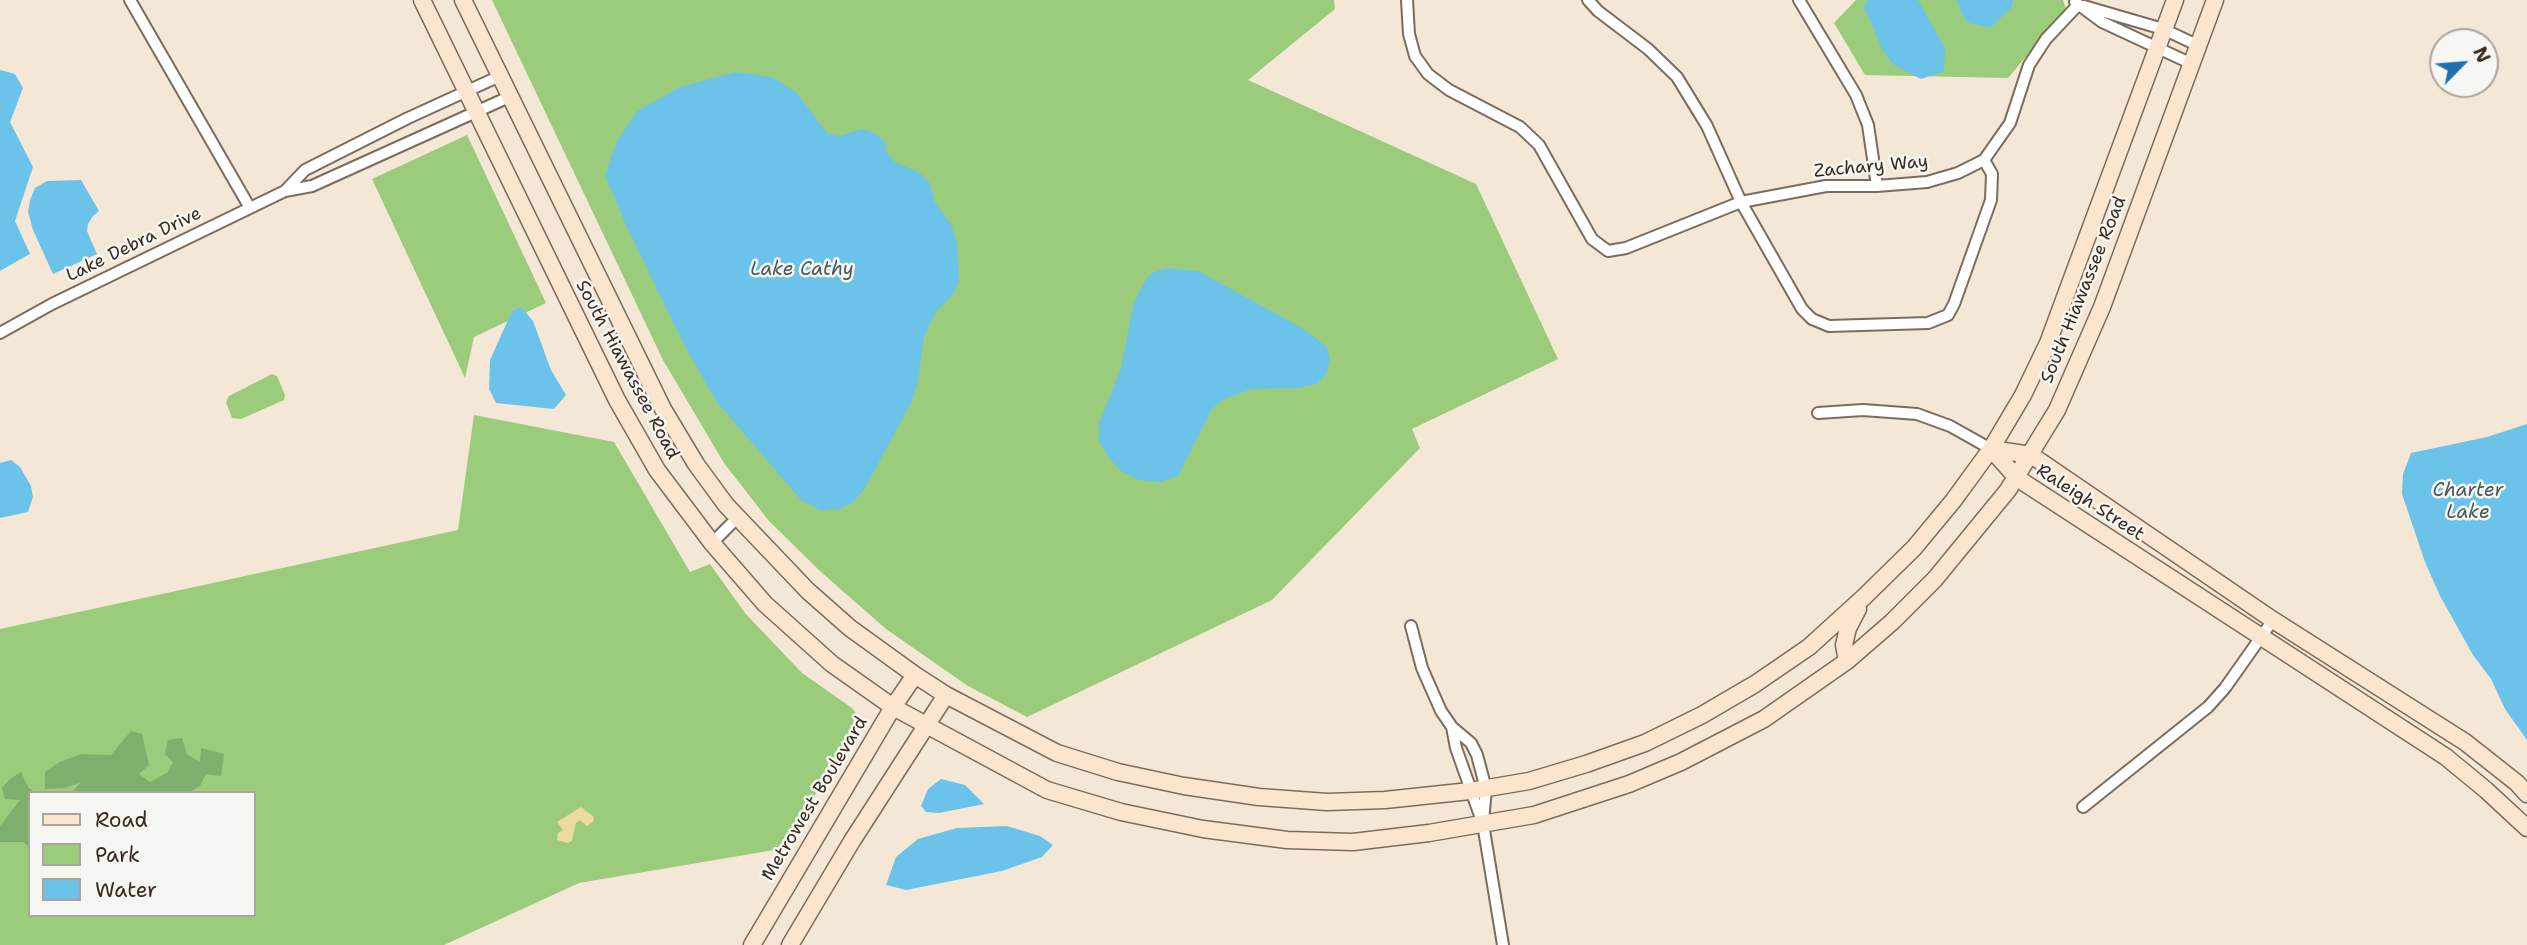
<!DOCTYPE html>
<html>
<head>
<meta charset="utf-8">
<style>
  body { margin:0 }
  #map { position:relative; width:2527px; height:945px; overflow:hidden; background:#f4e7d5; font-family:"Shantell Sans",sans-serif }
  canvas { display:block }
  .legend { position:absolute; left:28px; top:791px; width:228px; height:126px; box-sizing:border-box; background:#f6f6f2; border:2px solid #aba49d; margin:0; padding:9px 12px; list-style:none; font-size:21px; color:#3b2a1e }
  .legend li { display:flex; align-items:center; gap:14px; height:35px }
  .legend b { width:35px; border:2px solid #aba49d }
  .north { position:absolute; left:2429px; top:28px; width:70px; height:70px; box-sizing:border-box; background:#f6f6f2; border:2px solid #aba49d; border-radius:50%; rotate:65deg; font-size:19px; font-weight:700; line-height:28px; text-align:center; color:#3b2a1e }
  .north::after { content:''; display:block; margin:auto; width:24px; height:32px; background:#1f6fb2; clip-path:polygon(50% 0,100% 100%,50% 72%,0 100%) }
</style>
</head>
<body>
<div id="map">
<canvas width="2527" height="945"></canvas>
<ul class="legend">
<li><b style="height:9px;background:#fbe5cf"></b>Road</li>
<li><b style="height:19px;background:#9bcc7c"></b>Park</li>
<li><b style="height:19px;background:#6cc3e9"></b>Water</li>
</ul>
<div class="north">N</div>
</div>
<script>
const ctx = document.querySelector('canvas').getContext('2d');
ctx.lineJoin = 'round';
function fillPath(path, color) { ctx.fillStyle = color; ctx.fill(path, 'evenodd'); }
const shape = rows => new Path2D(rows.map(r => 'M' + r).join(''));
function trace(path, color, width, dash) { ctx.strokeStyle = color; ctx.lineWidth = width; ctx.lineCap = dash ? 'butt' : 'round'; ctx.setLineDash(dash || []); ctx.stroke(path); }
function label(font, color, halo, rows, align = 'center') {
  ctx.font = font + ' "Shantell Sans",sans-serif'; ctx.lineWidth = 5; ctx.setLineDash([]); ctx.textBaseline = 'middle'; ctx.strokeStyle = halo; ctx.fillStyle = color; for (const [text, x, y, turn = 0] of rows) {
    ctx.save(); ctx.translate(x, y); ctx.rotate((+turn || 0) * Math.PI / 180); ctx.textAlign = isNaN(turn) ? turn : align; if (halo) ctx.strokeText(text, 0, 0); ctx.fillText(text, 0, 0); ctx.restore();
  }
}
fillPath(shape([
  [492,0,1334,0,1335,9,1248,80,1476,184,1558,359,1412,429,1420,448,1272,600,1027,717,968,686,886,629,821,572,769,521,724,463,663,360],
  [1856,0,2063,0,2066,9,2008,78,1865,75,1834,23],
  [467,135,546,303,474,337,465,378,372,179],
  [272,374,277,376,285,395,284,400,241,419,232,418,226,402,229,396],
  [474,415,614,442,690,572,710,564,745,613,802,673,852,708,859,717,858,728,780,849,579,883,444,945,0,945,0,629,458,530],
  [30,793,254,793,254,915,30,915]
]), '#9bcc7c');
fillPath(shape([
  [131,731,142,734,149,765,139,774,150,782,168,772,173,762,165,754,168,740,182,738,187,754,200,762,201,748,224,754,221,776,206,774,200,786,188,793,71,793,81,782,65,788,45,789,45,772,60,762,81,754,111,755],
  [21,772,28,787,35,793,30,793,30,847,23,842,0,842,0,826,20,800,5,799,2,788,10,779]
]), '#7cb06c');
fillPath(shape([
  [581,807,594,817,593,822,587,826,580,820,576,823,572,841,568,843,557,840,558,833,563,830,557,822]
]), '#eeda9e');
fillPath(shape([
  [1868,0,1918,0,1945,48,1944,71,1921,79,1894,65,1882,49,1863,5],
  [1956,0,2013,0,2011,8,1990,28,1966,22],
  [0,70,15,74,23,88,10,122,33,167,15,221,30,254,0,271],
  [735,72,772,77,796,92,827,133,838,136,863,129,876,134,884,141,887,153,895,162,920,173,929,182,935,203,951,224,957,244,959,280,954,293,936,312,924,336,918,381,912,401,865,488,853,502,840,509,820,510,801,500,716,401,683,343,626,225,605,175,616,143,637,111,680,87],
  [81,180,99,211,93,216,88,224,87,231,97,254,53,274,33,230,28,212,30,200,35,188,47,181],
  [1165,268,1198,271,1302,328,1327,347,1330,360,1326,374,1316,384,1299,388,1251,389,1222,400,1212,409,1178,476,1160,482,1139,480,1122,472,1108,457,1099,441,1099,423,1121,368,1133,305,1141,288,1150,274],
  [521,307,533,321,551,370,566,395,554,409,496,403,489,389,490,360,512,311],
  [2527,424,2527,740,2505,709,2491,679,2473,655,2440,596,2425,562,2402,494,2403,474,2411,453,2487,437],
  [11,460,20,467,31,486,33,497,28,512,0,518,0,463],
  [941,779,965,785,984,804,939,813,926,812,921,806,928,789],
  [1007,826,1040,836,1053,845,1042,857,1002,871,906,890,886,885,896,857,918,839,957,828]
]), '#6cc3e9');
const street = shape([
  [130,0,250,208],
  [1407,0,1409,34,1415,56,1428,74,1449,90,1520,127,1539,145,1592,239,1608,251,1626,248,1741,202,1826,186,1877,186,1927,182,1958,173,1984,160,2010,123,2029,65,2046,39,2078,5],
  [1588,0,1598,11,1648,49,1677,77,1707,126,1741,202,1802,309,1812,319,1829,326,1928,323,1948,315,1954,304,1991,200,1992,174,1984,160],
  [1799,0,1856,95,1868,125,1877,186],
  [2075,2,2102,22,2190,63],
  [2084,6,2163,29,2197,45],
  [285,191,305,170,408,118,500,76],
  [0,333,52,304,285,191,312,186,509,97],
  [1818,413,1863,410,1917,414,1950,426,1991,449],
  [712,543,738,517],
  [1411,626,1422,668,1441,711,1452,727,1471,743,1477,755,1486,789,1483,821],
  [1452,727,1456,748,1483,824,1503,945],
  [2083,807,2208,707,2225,688,2273,620]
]);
const secondary = shape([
  [422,0,617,400,657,470,712,543,765,604,832,664,893,707,1047,790,1121,812,1203,829,1287,840,1353,842,1429,833,1534,815,1629,784,1681,762,1764,719,1847,661,1892,622,1935,579,2008,490,2057,410,2102,307,2215,0],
  [463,0,663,409,696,464,726,505,808,591,850,628,915,675,946,695,1057,753,1118,772,1184,786,1259,797,1327,802,1385,800,1470,791,1529,781,1586,764,1645,743,1702,715,1755,684,1809,647,1864,597,1914,548,1953,501,1991,449,2023,395,2048,343,2175,0],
  [1991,449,2017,478,2446,757,2486,790,2527,828],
  [1991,449,2031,455,2273,620,2465,742,2517,783,2527,794],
  [1847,661,1844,645,1848,628,1858,609],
  [752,945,893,707,915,675],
  [790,945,852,841,946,695]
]);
trace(street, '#7c6c5e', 14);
trace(secondary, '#7c6c5e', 19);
trace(street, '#fff', 10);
trace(secondary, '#fbe5cf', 16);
label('18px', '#3b2a1e', '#f6f6f2', [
  ["Zachary Way",1871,167,-5],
  ["Lake Debra Drive",134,245,-26],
  ["South Hiawassee Road",2084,290,-68],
  ["South Hiawassee Road",627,370,62],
  ["Raleigh Street",2090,503,33],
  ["Metrowest Boulevard",815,799,-59]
]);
label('italic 19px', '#4a585b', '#f6f6f2', [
  ["Lake Cathy",802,270],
  ["Charter",2468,491],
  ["Lake",2468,513]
]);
</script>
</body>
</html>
